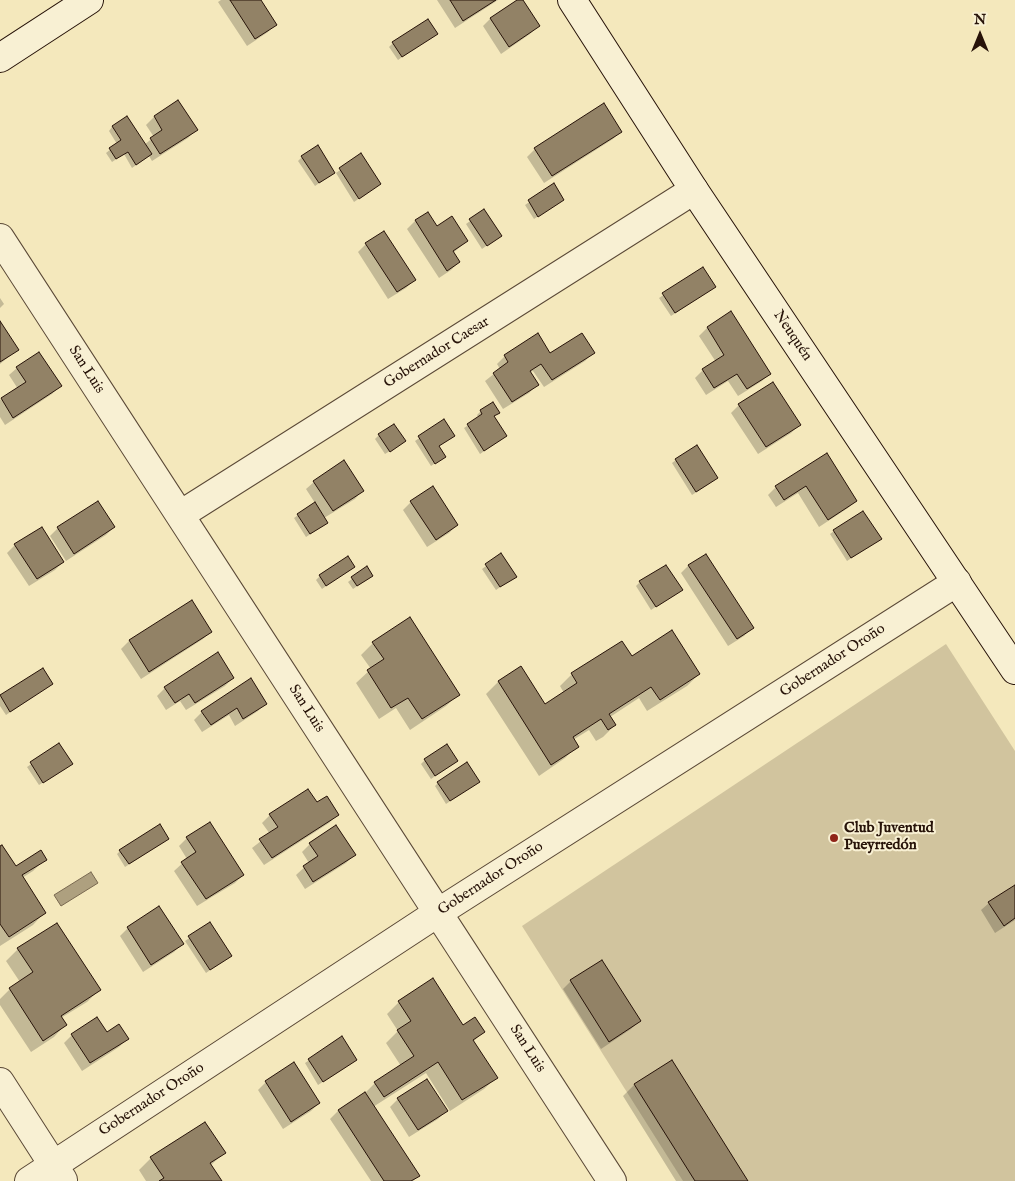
<!DOCTYPE html>
<html>
<head>
<meta charset="utf-8">
<style>
  body { margin:0 }
  #map { position:relative; width:1015px; height:1181px; overflow:hidden; background:#f4e8bc; font-family:"IM FELL English",serif }
  canvas { display:block }
  .north { position:absolute; left:955px; top:10px; width:50px; height:50px; -webkit-text-stroke:4px #f8f0d3; paint-order:stroke; rotate:0deg; font-size:14px; font-weight:700; line-height:20px; text-align:center; color:#271309 }
  .north::after { content:''; display:block; margin:auto; width:18px; height:22px; background:#271309; clip-path:polygon(50% 0,100% 100%,50% 72%,0 100%) }
</style>
</head>
<body>
<div id="map">
<canvas width="1015" height="1181"></canvas>
<div class="north">N</div>
</div>
<script>
const ctx = document.querySelector('canvas').getContext('2d');
ctx.lineJoin = 'round';
function fillPath(path, color) { ctx.fillStyle = color; ctx.fill(path, 'evenodd'); }
const shape = rows => new Path2D(rows.map(r => 'M' + r).join(''));
function trace(path, color, width, dash) { ctx.strokeStyle = color; ctx.lineWidth = width; ctx.lineCap = dash ? 'butt' : 'round'; ctx.setLineDash(dash || []); ctx.stroke(path); }
function label(font, color, halo, rows, align = 'center') {
  ctx.font = font + ' "IM FELL English",serif'; ctx.lineWidth = 4; ctx.setLineDash([]); ctx.textBaseline = 'middle'; ctx.strokeStyle = halo; ctx.fillStyle = color; for (const [text, x, y, turn = 0] of rows) {
    ctx.save(); ctx.translate(x, y); ctx.rotate((+turn || 0) * Math.PI / 180); ctx.textAlign = isNaN(turn) ? turn : align; if (halo) ctx.strokeText(text, 0, 0); ctx.fillText(text, 0, 0); ctx.restore();
  }
}
fillPath(shape([
  [946,644,1015,751,1015,1181,683,1181,522,926]
]), '#d1c49e');
const water = shape([
  [91,872,98,883,61,906,54,895,91,872]
]);
fillPath(water, '#aea07f');
trace(water, '#786850', 1);
fillPath(shape([
  [221,0,259,0,275,24,268,32,247,46,218,2],
  [437,0,498,0,455,28],
  [519,0,521,0,538,26,530,34,501,54,483,26,491,18],
  [436,34,398,60,389,47,393,43],
  [178,102,196,130,188,138,152,161,149,156,132,168,124,154,112,162,106,153,117,144,109,131,112,127,127,118,144,145,154,137,146,125,154,117],
  [604,105,621,131,613,139,544,183,527,157,535,149],
  [361,155,380,184,354,202,336,173],
  [302,157,334,173,315,186,298,161],
  [554,185,563,200,534,219,525,205],
  [484,211,500,236,482,249,466,224],
  [427,214,437,228,467,241,453,253,459,262,451,270,439,278,407,229,415,221],
  [366,244,414,280,406,288,388,299,358,252],
  [703,268,715,287,671,316,659,298],
  [0,298,4,304,0,308],
  [731,313,770,373,762,381,738,396,728,381,706,395,695,378,703,370,716,362,699,336,707,328],
  [0,323,17,350,0,364],
  [593,353,585,361,544,387,533,371,529,373,537,385,529,393,503,409,485,381,500,369,497,364,505,356],
  [17,368,60,386,52,394,5,425,0,417,0,400,18,389,9,375],
  [492,404,498,413,493,417,502,439,480,454,464,428,479,418,477,415,481,411],
  [739,405,799,425,791,433,758,454,731,413],
  [444,421,449,439,438,447,440,460,431,466,415,441],
  [379,435,400,445,385,454,375,439],
  [826,454,856,501,848,508,819,527,798,493,776,507,768,495,776,487],
  [676,460,713,481,692,495,672,463],
  [314,482,362,491,355,499,324,518,323,526,306,537,294,518,315,503,306,489],
  [98,502,114,527,106,535,66,561,50,536,58,528],
  [411,502,457,525,449,533,427,547,403,510],
  [834,531,876,542,847,561,830,534],
  [15,545,63,562,55,570,29,586,7,553],
  [501,555,515,577,496,590,482,569],
  [689,565,752,628,744,636,728,646,681,573],
  [353,567,322,589,316,580,320,576],
  [366,568,372,576,353,589,348,582],
  [640,582,681,590,651,610,636,586],
  [191,602,211,631,203,639,141,679,121,649,129,641],
  [373,643,458,695,446,706,410,730,396,708,379,719,356,683,371,669,361,655],
  [632,657,699,674,687,686,647,711,639,698,610,717,615,725,603,737,596,741,589,730,573,740,577,746,565,758,539,776,486,694,498,682,521,668,545,705,564,693,560,686,572,674],
  [43,669,52,684,6,715,0,706,0,697],
  [233,678,225,686,186,710,180,701,166,710,157,696,165,688],
  [265,703,258,711,235,726,229,715,202,732,194,720,202,712],
  [58,745,67,768,39,785,27,767],
  [425,760,457,761,431,779,421,764],
  [478,782,446,804,435,786,438,783],
  [317,803,337,815,329,823,264,865,252,848,270,834,262,823,270,815],
  [210,824,243,875,235,883,197,906,174,871,187,859,179,846,187,838],
  [168,839,125,867,117,854,120,851],
  [310,844,354,855,346,863,305,889,296,875,309,863,302,852],
  [0,848,15,867,45,859,33,871,22,878,44,913,33,925,0,946],
  [1015,886,1015,920,995,933,981,910,989,903],
  [159,908,182,944,174,952,143,972,120,936,128,928],
  [210,924,230,956,206,973,185,941],
  [57,925,99,990,87,1002,61,1018,65,1025,54,1037,31,1052,0,1005,0,999,10,989,20,982,6,961,18,949],
  [571,981,639,1021,631,1029,601,1049,563,989],
  [399,1002,463,1026,483,1032,473,1042,496,1078,484,1089,450,1111,426,1073,373,1107,418,1176,413,1181,371,1181,330,1119,338,1111,363,1095,375,1083,401,1066,386,1043,398,1031,387,1014],
  [97,1018,107,1034,127,1039,119,1047,82,1071,64,1043,72,1035],
  [342,1038,352,1063,318,1085,305,1063],
  [294,1064,319,1103,311,1111,283,1129,258,1090,266,1082],
  [634,1085,747,1181,676,1181,623,1096],
  [398,1099,446,1111,438,1119,409,1137,390,1107],
  [224,1153,210,1166,220,1181,146,1181,139,1170,151,1158]
]), '#0003');
const building = shape([
  [230,0,261,0,277,25,255,39,230,0],
  [450,0,496,0,463,21,450,0],
  [517,0,523,0,540,26,509,47,490,18,517,0],
  [428,19,438,34,402,57,392,42,428,19],
  [178,100,198,130,160,154,150,138,162,130,154,116,178,100],
  [604,103,622,132,552,176,534,148,604,103],
  [127,116,152,154,136,165,128,152,116,159,109,148,121,140,112,126,127,116],
  [318,145,335,173,319,183,301,156,318,145],
  [361,153,381,184,359,199,339,168,361,153],
  [554,183,564,200,538,217,528,200,554,183],
  [484,209,502,236,487,246,469,219,484,209],
  [428,212,437,226,452,216,468,241,453,251,460,262,447,271,415,220,428,212],
  [384,231,416,280,397,292,365,243,384,231],
  [703,267,716,287,675,313,662,293,703,267],
  [731,311,771,374,747,389,737,374,714,388,702,369,724,355,707,327,731,311],
  [0,321,19,350,0,362,0,321],
  [538,333,550,353,582,333,595,353,552,380,541,364,530,371,539,385,512,402,493,373,508,362,504,355,538,333],
  [39,352,62,386,13,418,1,398,26,382,16,367,39,352],
  [773,382,801,425,766,447,738,404,773,382],
  [493,402,500,413,494,416,507,436,484,451,467,424,482,414,480,410,493,402],
  [444,419,455,436,439,446,446,457,435,464,418,436,444,419],
  [394,424,406,441,390,452,378,434,394,424],
  [697,445,718,478,696,492,675,459,697,445],
  [827,453,857,501,828,520,806,486,784,500,775,486,827,453],
  [344,460,364,491,333,511,313,481,344,460],
  [433,486,458,525,436,540,410,501,433,486],
  [98,501,115,527,74,554,57,527,98,501],
  [315,502,328,523,310,534,297,514,315,502],
  [863,511,882,539,851,558,833,530,863,511],
  [42,527,64,562,37,579,14,544,42,527],
  [501,553,517,577,500,587,485,564,501,553],
  [706,554,754,628,737,639,688,565,706,554],
  [348,556,355,567,326,586,319,575,348,556],
  [666,565,683,590,656,607,639,581,666,565],
  [367,566,373,576,357,586,351,577,367,566],
  [192,600,212,632,149,672,129,640,192,600],
  [410,617,460,695,422,719,408,698,391,708,367,670,384,659,372,642,410,617],
  [672,630,700,674,660,700,651,687,609,714,616,725,608,730,601,719,573,737,579,747,551,765,498,681,521,666,545,704,577,683,571,673,622,641,632,656,672,630],
  [218,652,234,678,195,703,189,694,175,703,164,687,218,652],
  [43,668,53,684,10,712,0,695,43,668],
  [251,678,267,704,243,719,237,708,211,725,201,711,251,678],
  [59,743,73,764,43,783,30,762,59,743],
  [447,744,458,761,435,776,424,759,447,744],
  [467,762,480,782,450,801,437,782,467,762],
  [308,789,317,802,327,796,339,815,272,858,259,839,278,827,269,814,308,789],
  [210,822,244,875,206,899,181,862,196,852,186,837,210,822],
  [160,824,169,839,129,864,119,850,160,824],
  [336,825,356,855,313,882,303,866,318,856,309,843,336,825],
  [2,845,16,866,41,850,47,860,22,875,46,913,9,937,0,924,0,846,2,845],
  [1015,885,1015,918,1004,926,988,902,1015,885],
  [159,906,184,944,151,965,127,927,159,906],
  [210,922,232,956,210,970,188,936,210,922],
  [57,923,101,990,61,1016,67,1025,43,1041,9,988,33,972,17,948,57,923],
  [602,960,641,1021,609,1042,570,980,602,960],
  [433,978,463,1025,475,1017,485,1032,473,1040,498,1078,462,1100,438,1062,384,1097,374,1082,414,1056,397,1030,411,1021,398,1001,433,978],
  [97,1017,107,1032,119,1024,129,1039,90,1063,71,1034,97,1017],
  [342,1036,357,1060,323,1082,308,1059,342,1036],
  [672,1060,748,1181,695,1181,634,1084,672,1060],
  [294,1062,320,1103,291,1122,265,1081,294,1062],
  [427,1079,448,1111,418,1130,397,1098,427,1079],
  [365,1092,420,1176,411,1181,384,1181,338,1110,365,1092],
  [205,1122,226,1153,210,1163,222,1181,159,1181,164,1178,150,1157,205,1122]
]);
fillPath(building, '#928266');
trace(building, '#271309', 1);
const street = shape([
  [0,238,612,1181],
  [180,515,694,190],
  [0,1082,63,1180],
  [29,1181,439,912,957,582]
]);
const secondary = shape([
  [572,0,694,190,1015,670],
  [0,58,89,0]
]);
trace(street, '#5a4836', 30);
trace(secondary, '#271309', 30);
trace(street, '#f8f0d3', 28);
trace(secondary, '#f8f0d3', 28);
for (const [x, y, r, color] of [
  [834,838,5,"#8f2418"]
]) { const dot = new Path2D(); dot.arc(x, y, r, 0, 2 * Math.PI); ctx.fillStyle = color; ctx.fill(dot); trace(dot, '#f8f0d3', 2); }
label('15px', '#271309', '#f8f0d3', [
  ["Neuquén",792,336,56],
  ["Gobernador Caesar",437,353,-32],
  ["San Luis",86,370,57],
  ["Gobernador Oroño",833,661,-33],
  ["San Luis",306,709,57],
  ["Gobernador Oroño",491,879,-33],
  ["San Luis",527,1049,57],
  ["Gobernador Oroño",152,1100,-33]
]);
label('bold 15px', '#271309', '#f8f0d3', [
  ["Club Juventud",844,829],
  ["Pueyrredón",844,846]
], 'left');
</script>
</body>
</html>
